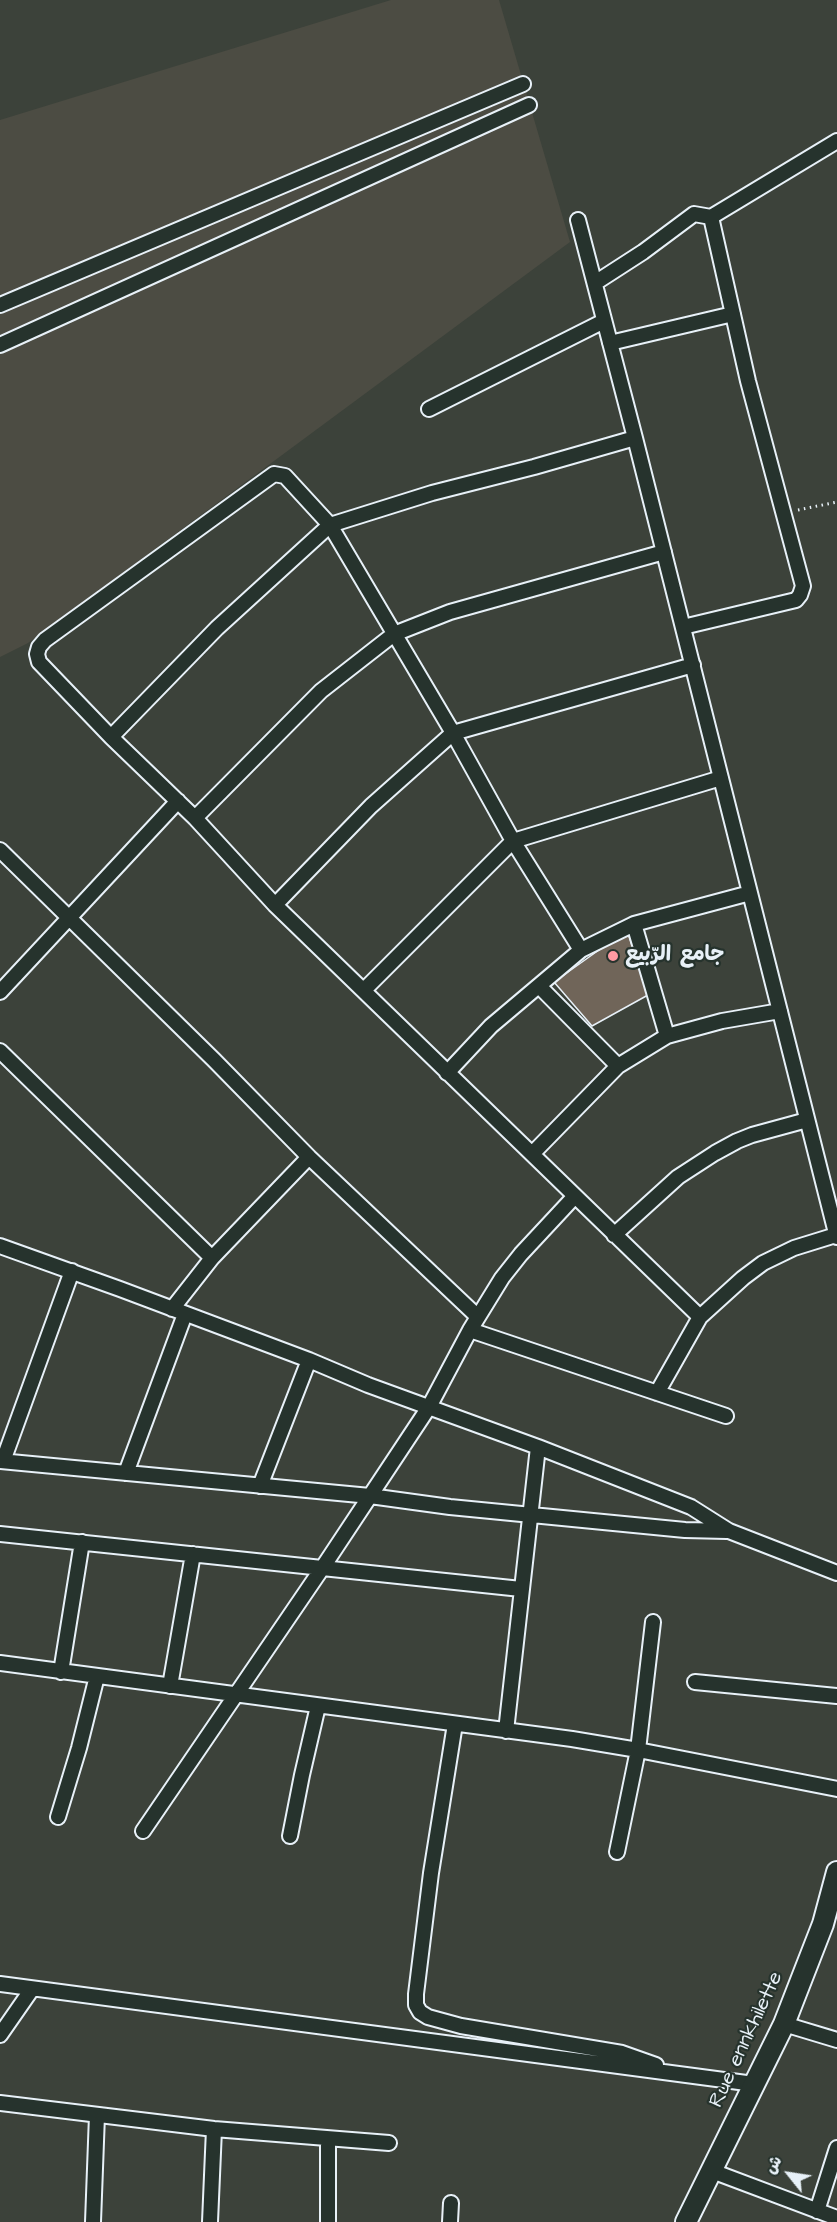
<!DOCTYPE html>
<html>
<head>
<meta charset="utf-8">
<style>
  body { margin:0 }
  #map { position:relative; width:837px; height:2222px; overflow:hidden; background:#3c423a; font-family:"Architects Daughter","Playpen Sans Arabic",sans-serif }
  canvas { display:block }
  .north { position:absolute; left:759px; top:2144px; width:60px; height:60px; -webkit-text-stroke:4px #26332d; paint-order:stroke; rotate:300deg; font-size:16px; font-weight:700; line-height:24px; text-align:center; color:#e8f1f8 }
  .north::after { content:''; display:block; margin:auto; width:21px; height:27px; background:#e8f1f8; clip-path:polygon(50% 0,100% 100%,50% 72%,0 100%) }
</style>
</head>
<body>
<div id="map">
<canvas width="837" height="2222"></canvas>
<div class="north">ش</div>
</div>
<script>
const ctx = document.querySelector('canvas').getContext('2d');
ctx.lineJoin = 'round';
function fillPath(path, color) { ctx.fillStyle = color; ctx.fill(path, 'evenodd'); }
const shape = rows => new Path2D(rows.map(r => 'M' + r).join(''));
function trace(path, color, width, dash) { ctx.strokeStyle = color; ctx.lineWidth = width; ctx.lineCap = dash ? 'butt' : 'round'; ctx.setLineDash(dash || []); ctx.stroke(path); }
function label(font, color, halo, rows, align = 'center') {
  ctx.font = font + ' "Architects Daughter","Playpen Sans Arabic",sans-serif'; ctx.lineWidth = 4.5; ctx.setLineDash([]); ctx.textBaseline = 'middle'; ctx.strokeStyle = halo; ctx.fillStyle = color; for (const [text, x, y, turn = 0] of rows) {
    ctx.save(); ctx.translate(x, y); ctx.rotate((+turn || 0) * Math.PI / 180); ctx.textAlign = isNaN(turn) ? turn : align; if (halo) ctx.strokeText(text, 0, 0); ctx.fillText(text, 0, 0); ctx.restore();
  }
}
fillPath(shape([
  [391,0,499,0,570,242,28,643,0,657,0,120]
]), '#4c4c43');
const building = shape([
  [627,930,648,995,592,1026,554,982,627,930]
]);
fillPath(building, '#706559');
trace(building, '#e8f1f8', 1.5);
const street = shape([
  [578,220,635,438,837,1237],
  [595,283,643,252,694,214,711,217,837,141],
  [0,305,523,84],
  [610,343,733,314],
  [0,345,529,105],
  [429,409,604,321],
  [683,627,796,600,800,595,803,586,748,381,711,217],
  [111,737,217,628,330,525,432,493,534,467,635,438],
  [195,818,321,691,394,634,450,612,664,552],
  [0,850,214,1060,309,1157,478,1317],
  [275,905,371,806,453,733,693,665],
  [634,924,667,1036],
  [581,950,513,841,453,733,330,525,285,476,274,474,45,640,39,647,37,654,39,662,111,737,195,818,275,905,700,1317],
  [539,986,618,1066],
  [364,990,513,841,721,778],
  [0,992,178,801],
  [0,1051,212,1258],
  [447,1073,491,1026,581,950,634,924,750,893],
  [533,1153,618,1066,667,1036,722,1021,780,1011],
  [614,1235,678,1177,715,1153,737,1141,752,1135,807,1120],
  [0,1246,120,1289,309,1360,368,1385,538,1447,691,1507,729,1531,837,1573],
  [172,1309,212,1258,309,1157],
  [470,1330,726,1416],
  [657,1393,700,1317,743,1278,763,1263,794,1248,836,1235],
  [0,1461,370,1496,450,1507,685,1530,727,1531],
  [3,1461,72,1271],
  [126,1473,185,1314],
  [260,1486,309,1360],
  [0,1534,521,1589],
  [0,1663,572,1739,638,1750,837,1789],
  [61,1672,82,1542],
  [695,1682,837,1696],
  [170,1686,193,1554],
  [455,1724,431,1873,416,1994,416,2005,420,2012,428,2017,461,2026,622,2053,656,2065],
  [506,1731,538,1447],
  [58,1817,79,1748,97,1676],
  [143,1831,323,1567,429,1407,470,1330,502,1278,521,1254,575,1196],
  [290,1836,302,1775,318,1706],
  [617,1852,638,1750,653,1622],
  [0,1984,754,2084],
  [784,2024,837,2040],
  [0,2035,32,1989],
  [0,2103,214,2129,389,2143],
  [712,2171,837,2218],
  [817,2211,837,2148],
  [93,2222,97,2115],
  [210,2222,214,2129],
  [328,2222,328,2140],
  [450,2222,451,2203]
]);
const secondary = shape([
  [686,2222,784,2024,823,1924,837,1872]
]);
trace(street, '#e8f1f8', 18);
trace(secondary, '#e8f1f8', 24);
trace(shape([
  [798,510,837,502]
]), '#e8f1f8', 3, [1.5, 4.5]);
trace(street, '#26332d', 14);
trace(secondary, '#26332d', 20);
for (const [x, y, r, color] of [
  [613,956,6,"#ff9aa2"]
]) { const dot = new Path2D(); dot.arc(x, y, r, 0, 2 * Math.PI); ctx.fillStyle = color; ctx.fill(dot); trace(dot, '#26332d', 2); }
label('bold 21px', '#e8f1f8', '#26332d', [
  ["جامع الرّبيع",625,956]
], 'left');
label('21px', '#e8f1f8', '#26332d', [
  ["Rue ennkhilette",747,2040,-65]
]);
</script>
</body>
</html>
